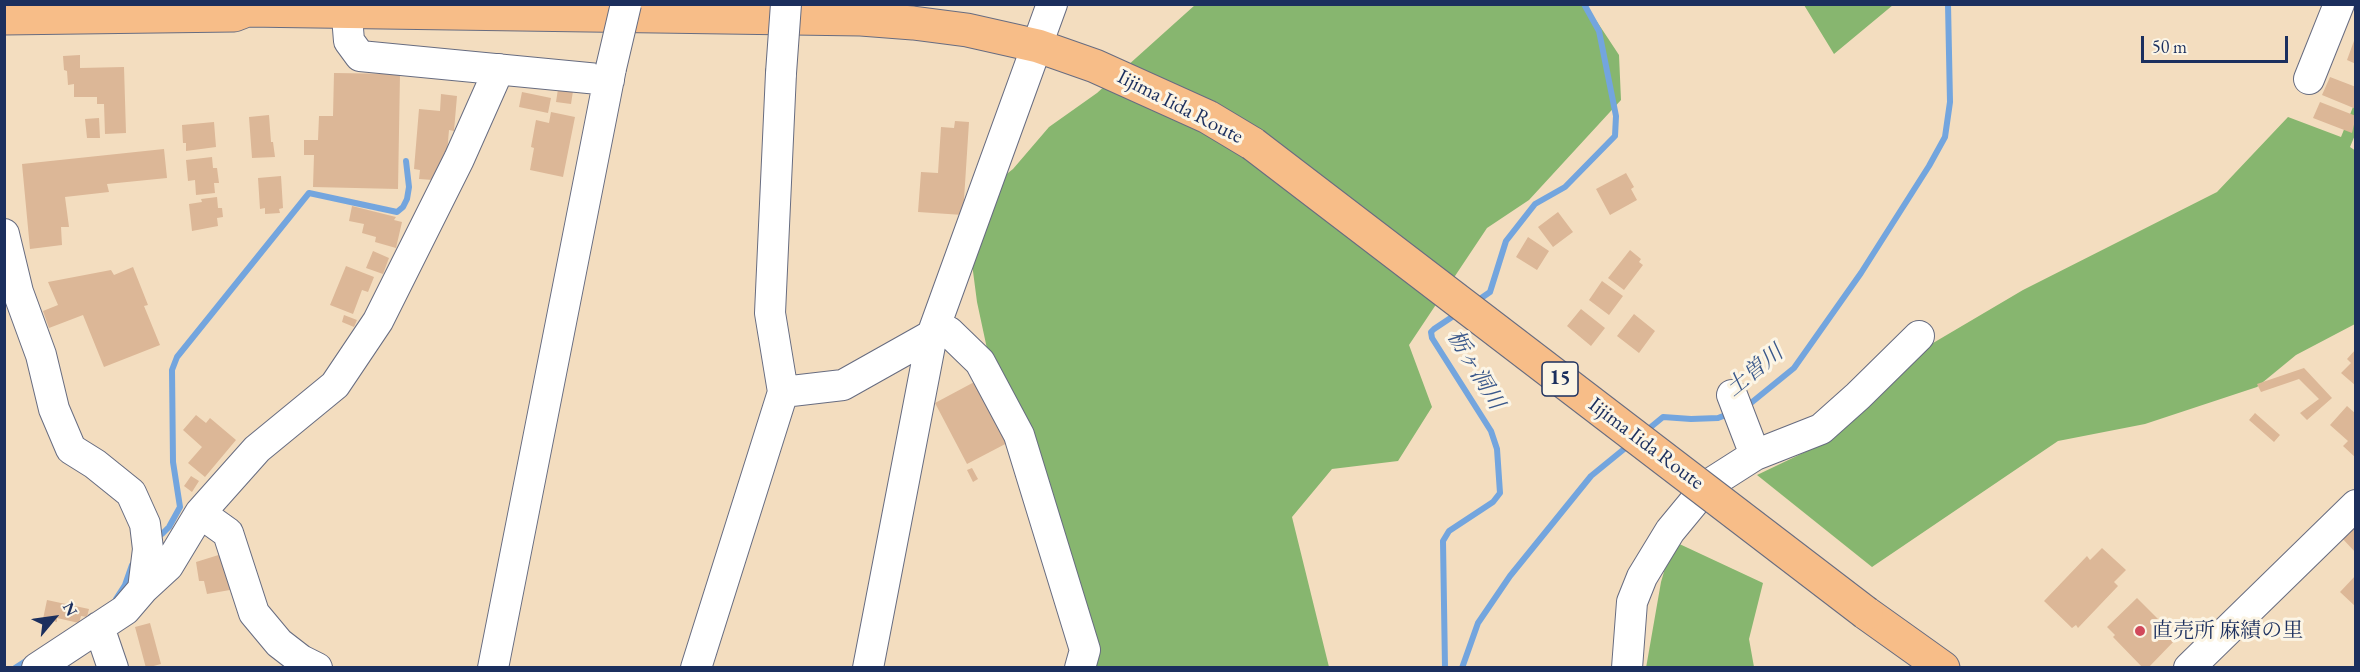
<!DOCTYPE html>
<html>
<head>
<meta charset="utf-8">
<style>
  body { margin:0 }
  #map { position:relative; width:2360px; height:672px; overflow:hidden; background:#f3ddbf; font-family:"EB Garamond",serif }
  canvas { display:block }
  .frame { position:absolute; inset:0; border:6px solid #1b2f5e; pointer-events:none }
  .north { position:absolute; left:24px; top:588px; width:60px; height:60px; -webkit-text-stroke:4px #fcf5e5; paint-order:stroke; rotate:61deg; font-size:16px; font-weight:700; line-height:24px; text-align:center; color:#1b2f5e }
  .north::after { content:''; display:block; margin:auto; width:21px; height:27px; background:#1b2f5e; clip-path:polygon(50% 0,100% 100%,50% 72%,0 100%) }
  .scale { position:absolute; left:2141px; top:36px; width:147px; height:27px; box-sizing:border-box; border:3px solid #1b2f5e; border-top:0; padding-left:8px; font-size:18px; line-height:21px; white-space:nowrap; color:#1b2f5e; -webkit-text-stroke:4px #fcf5e5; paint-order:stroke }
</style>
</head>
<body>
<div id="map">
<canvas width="2360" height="672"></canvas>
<div class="frame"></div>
<div class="north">N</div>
<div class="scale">50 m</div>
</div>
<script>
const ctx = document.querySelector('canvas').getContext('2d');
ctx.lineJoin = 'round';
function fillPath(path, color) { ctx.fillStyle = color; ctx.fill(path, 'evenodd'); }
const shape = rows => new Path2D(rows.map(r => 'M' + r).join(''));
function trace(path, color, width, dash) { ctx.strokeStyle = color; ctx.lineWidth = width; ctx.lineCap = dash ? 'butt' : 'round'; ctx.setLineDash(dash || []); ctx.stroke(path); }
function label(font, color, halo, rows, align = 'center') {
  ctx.font = font + ' "EB Garamond","Noto Serif JP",serif'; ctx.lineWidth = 6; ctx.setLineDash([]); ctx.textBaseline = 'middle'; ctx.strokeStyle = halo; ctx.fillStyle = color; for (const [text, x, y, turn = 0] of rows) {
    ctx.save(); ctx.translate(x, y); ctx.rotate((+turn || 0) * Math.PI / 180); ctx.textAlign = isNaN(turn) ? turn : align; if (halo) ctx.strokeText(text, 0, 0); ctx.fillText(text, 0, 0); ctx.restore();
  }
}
fillPath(shape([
  [1195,5,1586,5,1619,55,1621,100,1529,200,1487,228,1409,345,1432,407,1398,461,1332,469,1292,517,1329,667,1085,667,995,386,977,302,971,256,980,195,1013,169,1049,127,1097,93],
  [1804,5,1893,5,1834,54],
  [2355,102,2355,135,2350,147,2356,151,2355,324,2296,355,2257,387,2145,424,2058,441,1872,567,1757,475,1824,443,1928,346,2023,290,2217,192,2288,117,2341,137],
  [1673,541,1763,583,1749,639,1754,667,1646,668,1661,582]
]), '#87b66f');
trace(shape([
  [1477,301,1490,292,1506,241,1535,204,1565,187,1615,136,1616,116,1599,31,1584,4],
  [1746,407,1794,368,1861,273,1929,166,1945,137,1950,102,1948,4],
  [1646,431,1663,417,1691,419,1718,418,1731,413],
  [162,534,169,527,180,507,173,462,172,370,177,357,309,193,397,212,403,207,407,199,409,187,406,161],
  [116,599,125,585,132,565],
  [15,668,29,659],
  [1445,668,1443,541,1449,531,1493,502,1500,493,1497,449,1491,431,1432,338,1431,332,1434,329,1458,313],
  [1462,668,1478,623,1510,576,1591,476,1629,445]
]), '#73a5de', 6);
fillPath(shape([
  [2355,38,2356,38,2356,64,2347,60],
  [80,55,80,68,124,67,126,133,105,134,104,104,97,104,97,97,74,97,74,84,68,85,67,71,64,70,63,56],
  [334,73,400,74,398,189,313,187,314,155,304,155,304,140,318,140,319,116,333,116],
  [2330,77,2356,87,2356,109,2322,95],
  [558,89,573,91,571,104,556,102],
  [522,92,551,98,548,113,519,107],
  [441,94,457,96,454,131,449,130,447,153,433,180,419,179,420,170,414,169,419,109,440,111],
  [2320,102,2356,116,2352,133,2313,118],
  [551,112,575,117,563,177,530,170,534,148,531,147,536,120,549,123],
  [269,115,271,142,273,142,275,157,252,158,249,117],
  [99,118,100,138,87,138,85,119],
  [955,121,969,122,963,215,918,212,921,172,938,173,941,127,954,128],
  [214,122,216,147,186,151,186,143,183,143,182,125],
  [164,149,167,178,107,184,109,192,65,197,69,227,61,227,62,245,30,249,22,164],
  [212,157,213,168,217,168,219,183,214,183,215,193,196,195,195,180,188,181,186,160],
  [1626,173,1634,187,1631,189,1637,200,1610,215,1596,189],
  [281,176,283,208,279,209,280,213,265,214,265,208,260,209,258,178],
  [217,197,218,208,222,208,223,217,217,218,218,226,192,231,189,204,202,202,201,199],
  [352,206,396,217,394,220,402,222,396,248,375,242,376,237,362,233,364,224,349,221],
  [1558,212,1573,232,1553,247,1538,227],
  [1528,237,1549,251,1537,270,1516,257],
  [1630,250,1641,259,1639,262,1643,265,1624,290,1608,278],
  [373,251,389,258,383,274,366,268],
  [346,266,374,277,368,292,362,290,353,314,330,305],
  [133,267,148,305,144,306,160,345,104,367,83,315,49,328,43,311,58,305,48,282,111,270,114,275],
  [1602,281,1623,296,1609,315,1589,300],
  [1581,309,1605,328,1591,346,1567,326],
  [1634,314,1655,331,1639,353,1617,336],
  [344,315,357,320,354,327,342,322],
  [2356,349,2356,386,2341,373,2351,363,2347,359],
  [2304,368,2332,398,2307,420,2300,413,2319,399,2299,379,2261,392,2257,384],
  [978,380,1011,441,967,464,935,403],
  [2347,406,2356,414,2356,458,2343,446,2348,441,2330,425],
  [2255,413,2280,435,2274,442,2249,420],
  [196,415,206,423,210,418,236,440,205,477,188,463,202,447,183,430],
  [972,468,978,479,973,482,967,470],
  [191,476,199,481,192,492,184,486],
  [2356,525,2356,553,2340,536],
  [2102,548,2126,570,2114,582,2118,586,2078,628,2076,625,2072,628,2044,601,2087,556,2090,560],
  [225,553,225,567,230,590,207,594,204,581,199,581,196,562],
  [2356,575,2356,607,2340,592],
  [2137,598,2177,638,2148,668,2143,668,2113,637,2115,635,2107,627],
  [47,600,89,609,87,617,81,616,79,623,57,618,57,622,43,619],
  [150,623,161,664,146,668,135,627]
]), '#dcb797');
const minor = shape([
  [346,4,349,41,360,56,609,80],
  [2309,79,2339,4],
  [4,234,18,292,41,355,54,409,71,449,95,464,131,493,145,524,148,549,143,589],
  [783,392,843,385,932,335,949,332,980,362,1019,435,1085,650,1080,668],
  [1732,395,1755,455],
  [200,513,228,533,254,613,279,643,301,660,317,668],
  [99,627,113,668],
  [37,668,125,610,143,589,168,566,200,513,257,449,335,385,378,321,459,159,499,69],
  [493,668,611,68],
  [696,668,783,392,770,313,781,73],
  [868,668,932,335,1052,4],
  [1627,668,1632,602,1642,577,1670,531,1708,485,1755,455,1821,429,1858,396,1919,336],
  [2189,668,2356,505]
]);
const major = shape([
  [4,18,234,15,247,10,861,19,913,23,967,30,1038,46,1095,66,1208,117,1253,144],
  [1866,613,1943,668]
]);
trace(minor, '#676c80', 32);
trace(major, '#676c80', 35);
trace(minor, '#fff', 30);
trace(major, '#f7bd88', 33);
const minorBridge = shape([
  [611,68,626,4],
  [781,73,786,4]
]);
const majorBridge = shape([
  [1253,144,1866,613]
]);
trace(minorBridge, '#676c80', 32, []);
trace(majorBridge, '#676c80', 35, []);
trace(minorBridge, '#fff', 30);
trace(majorBridge, '#f7bd88', 33);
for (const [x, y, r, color] of [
  [2140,631,6,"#d1495b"]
]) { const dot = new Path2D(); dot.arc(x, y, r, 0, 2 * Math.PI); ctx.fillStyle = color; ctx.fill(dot); trace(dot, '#fcf5e5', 2); }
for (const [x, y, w] of [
  [1560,379,36]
]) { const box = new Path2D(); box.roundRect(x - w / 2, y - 17, w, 34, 4.5); ctx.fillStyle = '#fcf5e5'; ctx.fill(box); trace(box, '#1b2f5e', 1.5); }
label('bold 20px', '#1b2f5e', null, [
  ["15",1560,379]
]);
label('21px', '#1b2f5e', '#fcf5e5', [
  ["Iijima Iida Route",1180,107,27],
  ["Iijima Iida Route",1646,444,37]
]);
label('21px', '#1b2f5e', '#fcf5e5', [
  ["直売所 麻績の里",2152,631]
], 'left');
label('italic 22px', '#3a588b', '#fcf5e5', [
  ["栃ヶ洞川",1475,370,59],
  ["土曽川",1755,371,-39]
]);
</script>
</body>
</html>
